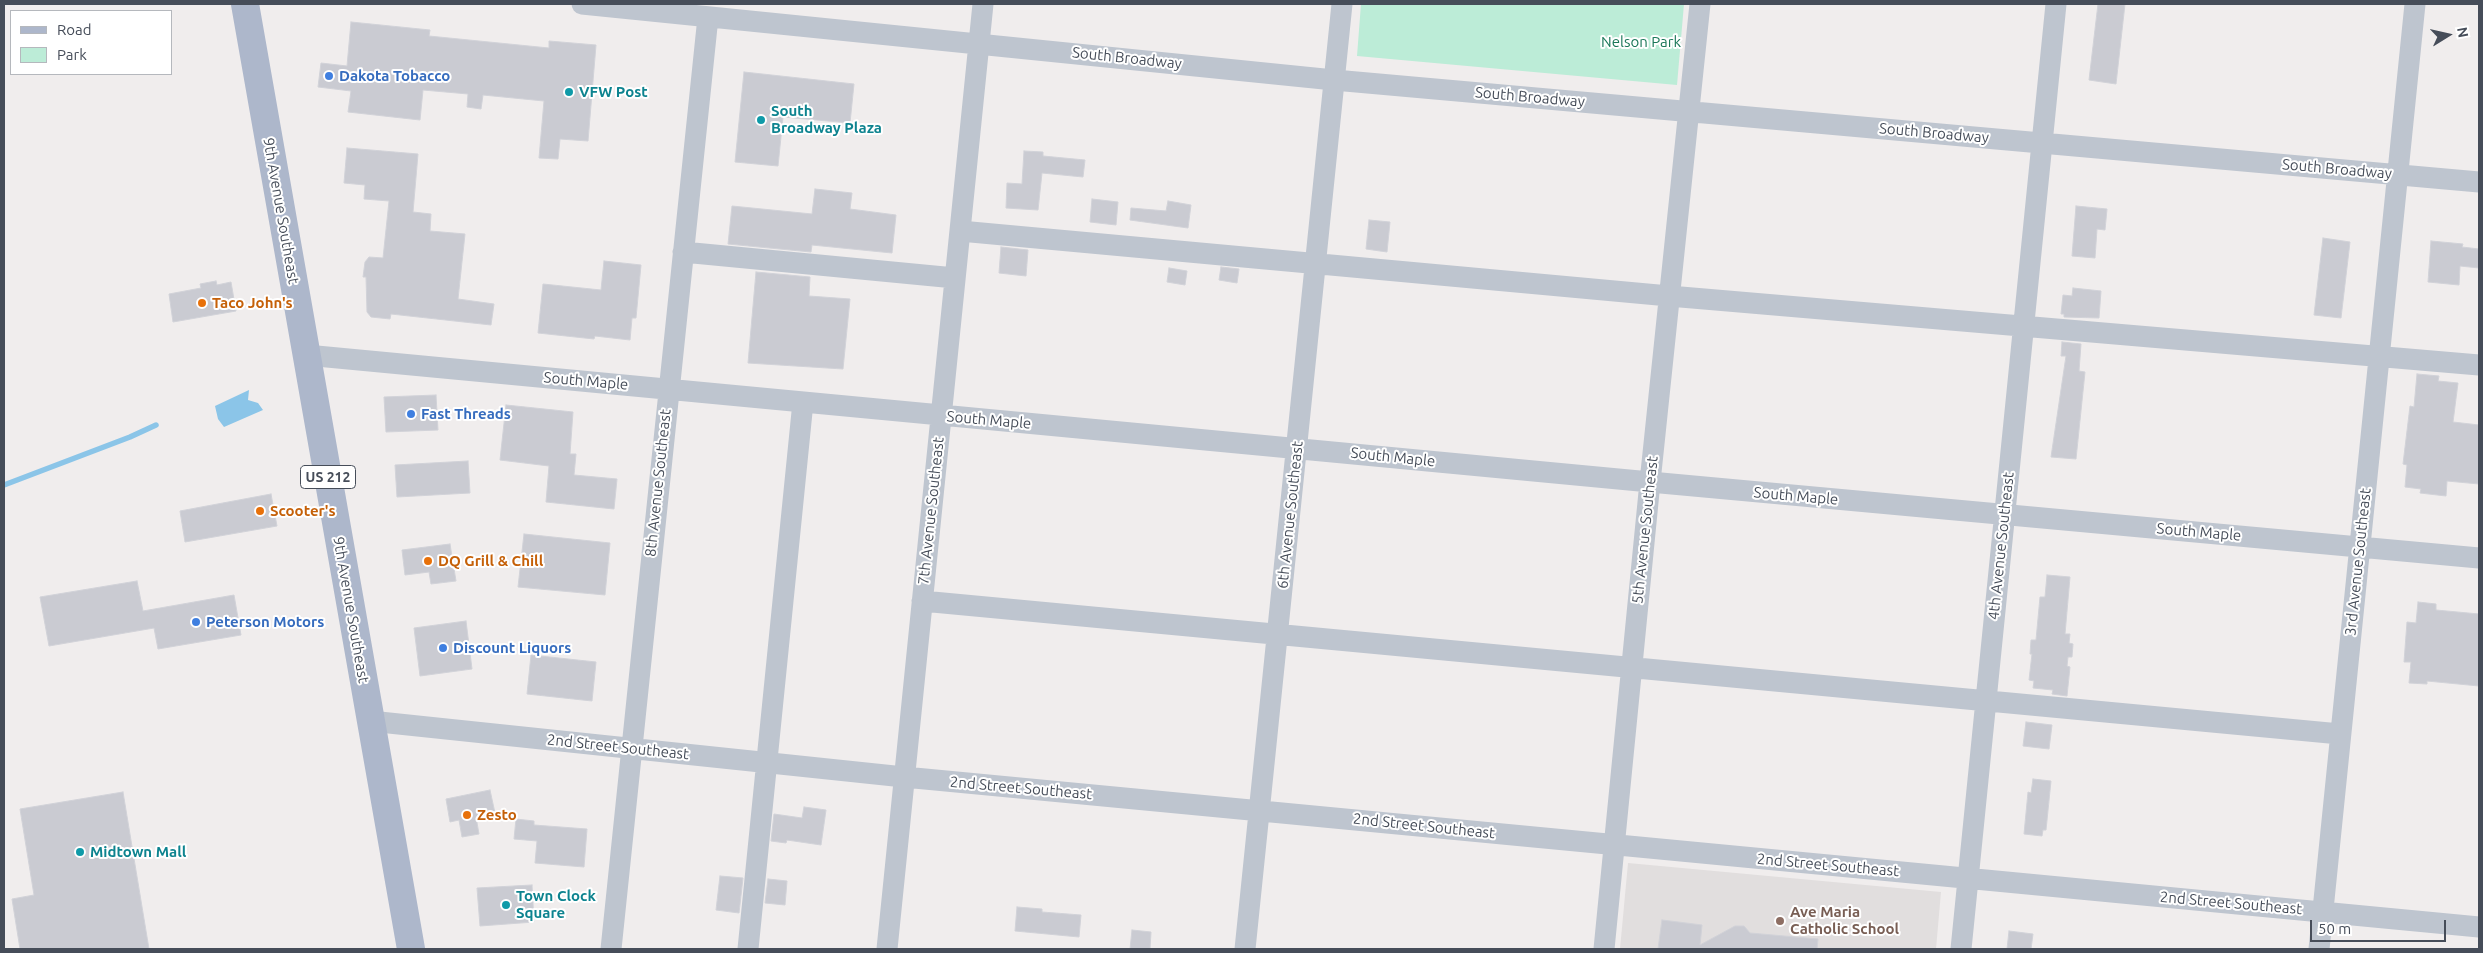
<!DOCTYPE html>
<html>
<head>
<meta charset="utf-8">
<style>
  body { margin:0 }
  #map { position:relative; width:2483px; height:953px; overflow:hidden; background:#f0eded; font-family:Ubuntu,sans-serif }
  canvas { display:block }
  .frame { position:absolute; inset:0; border:5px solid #464d59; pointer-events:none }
  .legend { position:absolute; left:10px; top:10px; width:162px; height:65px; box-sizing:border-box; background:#fff; border:1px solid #b5b8bd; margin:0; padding:6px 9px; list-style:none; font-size:15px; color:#464d59 }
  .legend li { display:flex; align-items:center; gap:10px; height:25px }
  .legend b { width:25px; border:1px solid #b5b8bd }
  .north { position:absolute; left:2423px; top:10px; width:50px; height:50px; -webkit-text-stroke:4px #fff; paint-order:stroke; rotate:80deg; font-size:14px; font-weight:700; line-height:20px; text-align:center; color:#464d59 }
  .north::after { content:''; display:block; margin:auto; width:18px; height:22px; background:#464d59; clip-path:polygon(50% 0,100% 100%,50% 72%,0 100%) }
  .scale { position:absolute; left:2310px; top:920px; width:136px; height:22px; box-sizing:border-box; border:2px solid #464d59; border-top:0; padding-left:6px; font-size:15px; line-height:18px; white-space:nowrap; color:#464d59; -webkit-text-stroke:4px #fff; paint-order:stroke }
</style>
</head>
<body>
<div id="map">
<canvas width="2483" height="953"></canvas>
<div class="frame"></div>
<ul class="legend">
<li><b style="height:6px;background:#adb7cb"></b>Road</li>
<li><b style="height:14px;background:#bcecd7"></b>Park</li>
</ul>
<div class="north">N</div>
<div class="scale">50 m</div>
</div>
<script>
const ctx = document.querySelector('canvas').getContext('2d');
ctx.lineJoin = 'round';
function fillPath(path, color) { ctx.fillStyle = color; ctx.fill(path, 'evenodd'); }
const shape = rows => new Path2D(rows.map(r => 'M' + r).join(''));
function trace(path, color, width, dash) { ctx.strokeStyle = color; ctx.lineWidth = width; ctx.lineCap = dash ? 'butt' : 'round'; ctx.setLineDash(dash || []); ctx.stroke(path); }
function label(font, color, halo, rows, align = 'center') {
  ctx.font = font + ' Ubuntu,sans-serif'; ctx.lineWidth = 4; ctx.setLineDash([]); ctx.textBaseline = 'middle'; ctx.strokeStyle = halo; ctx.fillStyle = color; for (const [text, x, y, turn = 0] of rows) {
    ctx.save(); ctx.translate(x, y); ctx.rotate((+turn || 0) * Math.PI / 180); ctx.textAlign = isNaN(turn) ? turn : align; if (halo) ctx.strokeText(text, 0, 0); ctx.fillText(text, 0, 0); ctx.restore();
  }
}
fillPath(shape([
  [1628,863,1941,892,1936,949,1620,949]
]), '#e1dede');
fillPath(shape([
  [1361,4,1684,4,1677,85,1357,56]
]), '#bcecd7');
fillPath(shape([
  [249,390,248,400,258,403,263,410,224,427,218,419,215,406]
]), '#8bc5e8');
trace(shape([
  [4,485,130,437,156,425]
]), '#8bc5e8', 5.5);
const building = shape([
  [2098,4,2125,4,2116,84,2089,80,2098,4],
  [351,22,430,30,429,36,549,48,549,41,596,45,588,141,560,139,558,159,539,158,544,101,483,95,481,109,467,107,468,94,423,90,420,120,348,112,351,91,318,87,321,63,347,66,351,22],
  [744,72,854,84,850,123,783,117,778,166,735,162,744,72],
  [347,148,418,154,413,212,431,214,430,231,465,234,458,299,494,304,491,325,391,314,390,319,371,317,367,312,366,277,363,277,365,262,369,257,383,258,389,201,364,199,365,185,344,183,347,148],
  [1024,151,1043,152,1043,156,1085,160,1083,177,1042,173,1038,210,1006,208,1007,183,1022,184,1024,151],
  [815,189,852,193,850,209,896,215,892,253,812,245,811,252,728,244,732,206,812,214,815,189],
  [1092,199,1118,202,1116,225,1090,222,1092,199],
  [1168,201,1191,205,1188,228,1130,220,1131,208,1166,211,1168,201],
  [2076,206,2107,209,2105,230,2097,229,2095,258,2072,256,2076,206],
  [1369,220,1390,222,1387,252,1366,249,1369,220],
  [2323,238,2350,242,2341,318,2314,315,2323,238],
  [2431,241,2463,244,2462,247,2479,249,2479,268,2460,266,2459,285,2428,282,2431,241],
  [1001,247,1028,250,1026,276,999,273,1001,247],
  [604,261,641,265,636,318,632,318,630,340,595,336,594,339,538,333,543,284,601,290,604,261],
  [1221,267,1239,269,1237,283,1219,280,1221,267],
  [1169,268,1187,271,1185,285,1167,282,1169,268],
  [756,272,810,277,809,296,850,299,843,369,748,363,756,272],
  [216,281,217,285,231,282,236,311,173,322,169,294,201,288,200,284,216,281],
  [2073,288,2101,291,2099,318,2064,317,2064,314,2061,314,2063,295,2072,296,2073,288],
  [2062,342,2081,344,2079,371,2085,372,2076,459,2051,457,2066,356,2061,356,2062,342],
  [2417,374,2439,376,2438,381,2458,383,2453,422,2479,425,2479,484,2447,481,2446,496,2420,493,2421,489,2405,487,2407,465,2403,464,2410,406,2414,407,2417,374],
  [436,395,438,430,386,432,384,397,436,395],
  [506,405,573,412,570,454,576,454,574,475,617,479,614,509,546,502,549,466,500,460,506,405],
  [468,461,470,493,397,497,395,465,468,461],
  [271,494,277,526,185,542,180,511,271,494],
  [524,534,610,543,605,595,518,587,524,534],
  [450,544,456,581,431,584,429,572,405,575,402,550,450,544],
  [2047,575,2070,577,2065,634,2070,634,2069,643,2073,644,2072,657,2068,657,2067,666,2070,667,2067,696,2052,694,2053,690,2033,688,2034,681,2029,680,2032,654,2030,654,2031,640,2036,640,2040,597,2045,597,2047,575],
  [137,581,143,611,234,595,241,635,158,649,154,628,49,646,40,597,137,581],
  [2418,602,2436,604,2436,610,2479,614,2479,686,2427,681,2427,684,2409,683,2411,662,2404,662,2407,622,2416,623,2418,602],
  [466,621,472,669,420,676,414,628,466,621],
  [531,655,596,662,592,701,527,694,531,655],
  [2026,722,2052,725,2049,749,2023,746,2026,722],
  [2033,779,2051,781,2046,830,2043,830,2042,836,2024,834,2028,792,2031,793,2033,779],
  [490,790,495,813,476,817,479,834,462,837,459,820,450,822,446,799,490,790],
  [123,792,149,949,20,949,12,899,34,895,20,809,123,792],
  [804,807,826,810,821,845,787,840,786,843,771,841,774,814,802,818,804,807],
  [516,819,534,821,534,825,587,829,584,867,535,863,537,841,514,839,516,819],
  [720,876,743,878,739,913,716,910,720,876],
  [768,879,787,881,785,905,765,903,768,879],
  [532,885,534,922,480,926,477,888,532,885],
  [1017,907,1042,909,1042,912,1081,915,1079,937,1015,931,1017,907],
  [1662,920,1702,925,1700,945,1735,926,1744,926,1750,933,1818,939,1817,949,1658,949,1662,920],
  [1132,930,1151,932,1150,949,1130,949,1132,930],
  [2009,931,2033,934,2031,949,2007,949,2009,931]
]);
fillPath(building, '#cacbd2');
trace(building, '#d1d2d8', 1);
trace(shape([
  [582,4,1334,80,2479,182],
  [960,231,1669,296,2479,365],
  [683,252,955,278],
  [306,355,1650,482,2479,558],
  [922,601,2340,734],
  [370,721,904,777,2479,927],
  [611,949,708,17],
  [748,949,803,402],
  [887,949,983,4],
  [1245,949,1342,4],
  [1604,949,1650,482,1700,4],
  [1961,949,2056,4],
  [2319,949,2415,4]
]), '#bec5cf', 21);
trace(shape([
  [245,4,411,949]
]), '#adb7cb', 28);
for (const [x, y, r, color] of [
  [329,76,5,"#3f7fe0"],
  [569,92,5,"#0f9aa8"],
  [761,120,5,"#0f9aa8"],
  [202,303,5,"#e8710a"],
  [411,414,5,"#3f7fe0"],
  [260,511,5,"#e8710a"],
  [428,561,5,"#e8710a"],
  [196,622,5,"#3f7fe0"],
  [443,648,5,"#3f7fe0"],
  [467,815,5,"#e8710a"],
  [80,852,5,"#0f9aa8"],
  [506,905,5,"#0f9aa8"],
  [1780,921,5,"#8d6e63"]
]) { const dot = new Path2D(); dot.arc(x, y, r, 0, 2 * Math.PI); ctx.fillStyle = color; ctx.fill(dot); trace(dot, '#fff', 2); }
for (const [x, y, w] of [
  [328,477,55]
]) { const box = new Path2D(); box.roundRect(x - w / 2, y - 11.5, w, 23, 4); ctx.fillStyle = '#fff'; ctx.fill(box); trace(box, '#464d59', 1); }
label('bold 14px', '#464d59', null, [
  ["US 212",328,477]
]);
label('15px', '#1a7758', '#fff', [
  ["Nelson Park",1641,42]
]);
label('15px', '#464d59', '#fff', [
  ["South Broadway",1127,58,6],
  ["South Broadway",1530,97,5],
  ["South Broadway",1934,133,5],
  ["South Broadway",2337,169,5],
  ["9th Avenue Southeast",281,211,80],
  ["South Maple",586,381,5],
  ["South Maple",989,420,5],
  ["South Maple",1393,457,6],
  ["8th Avenue Southeast",658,483,-84],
  ["South Maple",1796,496,5],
  ["7th Avenue Southeast",931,511,-84],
  ["6th Avenue Southeast",1290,515,-84],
  ["5th Avenue Southeast",1645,530,-84],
  ["South Maple",2199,532,5],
  ["4th Avenue Southeast",2001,546,-84],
  ["3rd Avenue Southeast",2358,562,-84],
  ["9th Avenue Southeast",351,610,80],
  ["2nd Street Southeast",618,747,6],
  ["2nd Street Southeast",1021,788,5],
  ["2nd Street Southeast",1424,826,6],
  ["2nd Street Southeast",1828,865,5],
  ["2nd Street Southeast",2231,903,5]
]);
label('bold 15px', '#366cbe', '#fff', [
  ["Dakota Tobacco",339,76],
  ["Fast Threads",421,414],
  ["Peterson Motors",206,622],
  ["Discount Liquors",453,648]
], 'left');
label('bold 15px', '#0d838f', '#fff', [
  ["VFW Post",579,92],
  ["South",771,111],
  ["Broadway Plaza",771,128],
  ["Midtown Mall",90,852],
  ["Town Clock",516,896],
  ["Square",516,913]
], 'left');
label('bold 15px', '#c56008', '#fff', [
  ["Taco John's",212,303],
  ["Scooter's",270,511],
  ["DQ Grill & Chill",438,561],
  ["Zesto",477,815]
], 'left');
label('bold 15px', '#785e54', '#fff', [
  ["Ave Maria",1790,912],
  ["Catholic School",1790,929]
], 'left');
</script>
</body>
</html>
